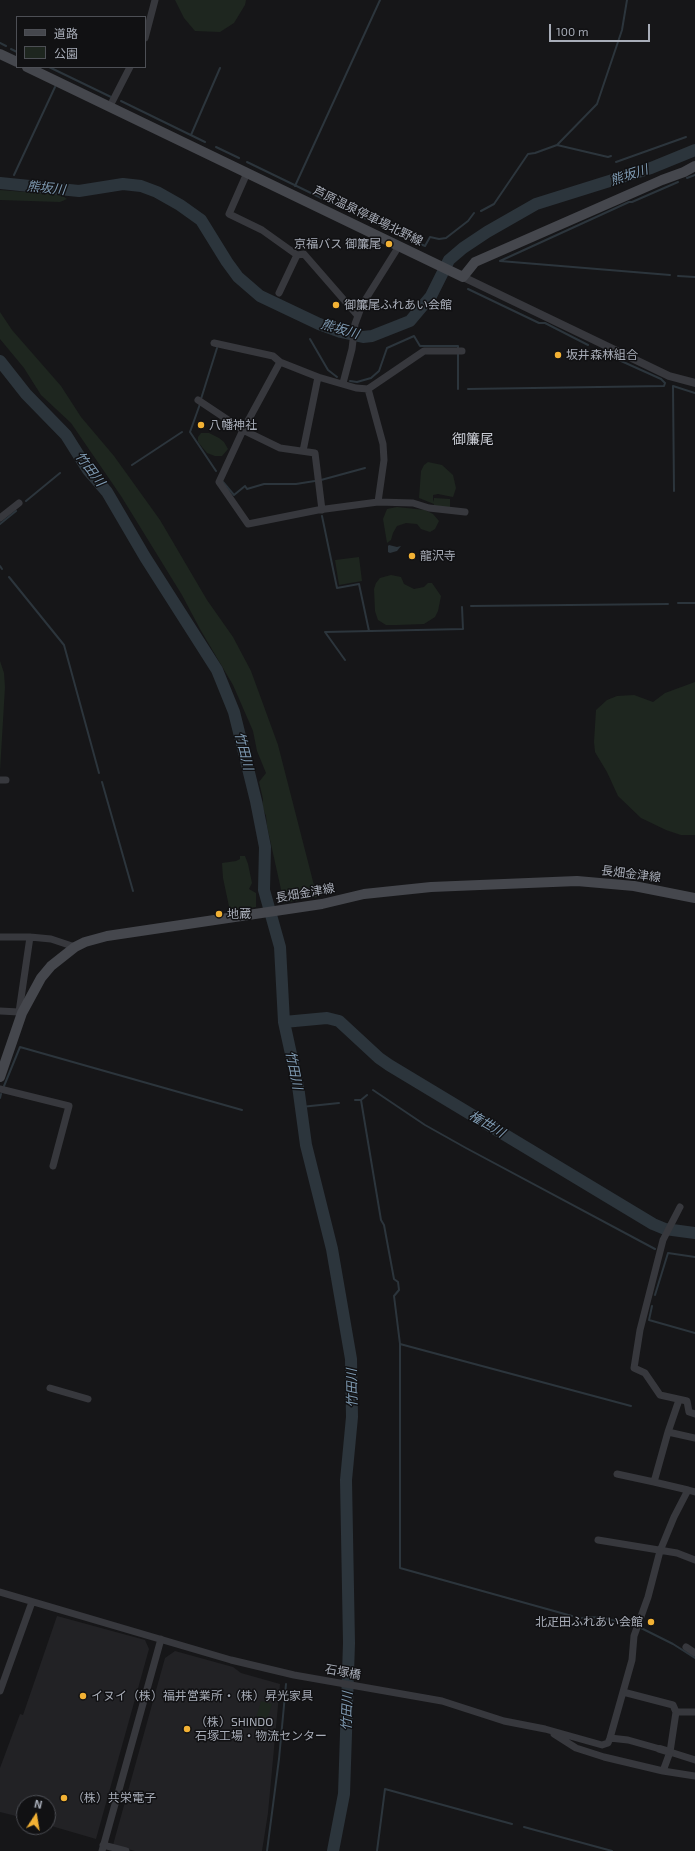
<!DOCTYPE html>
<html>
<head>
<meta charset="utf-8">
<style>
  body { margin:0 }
  #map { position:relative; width:695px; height:1851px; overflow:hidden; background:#161618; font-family:"Exo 2","Noto Sans JP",sans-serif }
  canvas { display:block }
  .legend { position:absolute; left:16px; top:16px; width:130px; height:52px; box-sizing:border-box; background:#111113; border:1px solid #4d4f55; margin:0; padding:5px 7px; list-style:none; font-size:12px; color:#a8adb8 }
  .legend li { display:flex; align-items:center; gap:8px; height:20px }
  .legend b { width:20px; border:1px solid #4d4f55 }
  .north { position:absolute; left:16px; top:1795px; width:40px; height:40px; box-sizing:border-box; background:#111113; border:1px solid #4d4f55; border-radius:50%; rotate:12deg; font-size:11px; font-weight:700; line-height:16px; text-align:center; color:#a8adb8 }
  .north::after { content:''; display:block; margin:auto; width:14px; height:18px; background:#f2b134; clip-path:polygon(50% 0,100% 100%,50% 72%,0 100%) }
  .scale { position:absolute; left:549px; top:24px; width:101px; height:18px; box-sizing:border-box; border:2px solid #a8adb8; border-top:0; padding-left:5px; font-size:12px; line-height:14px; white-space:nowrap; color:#a8adb8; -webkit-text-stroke:3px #111113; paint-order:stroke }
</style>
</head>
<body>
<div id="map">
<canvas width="695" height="1851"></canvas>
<ul class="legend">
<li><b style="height:5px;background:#45474d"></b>道路</li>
<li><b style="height:11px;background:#1e261f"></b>公園</li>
</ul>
<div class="north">N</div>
<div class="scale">100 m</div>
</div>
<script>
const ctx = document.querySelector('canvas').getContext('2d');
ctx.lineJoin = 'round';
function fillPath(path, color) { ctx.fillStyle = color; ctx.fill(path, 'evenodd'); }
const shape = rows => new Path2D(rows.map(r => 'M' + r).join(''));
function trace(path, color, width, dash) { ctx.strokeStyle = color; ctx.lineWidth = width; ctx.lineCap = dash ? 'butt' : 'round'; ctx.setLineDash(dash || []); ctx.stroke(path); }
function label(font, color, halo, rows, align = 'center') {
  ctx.font = font + ' "Exo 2","Noto Sans JP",sans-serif'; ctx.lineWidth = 3; ctx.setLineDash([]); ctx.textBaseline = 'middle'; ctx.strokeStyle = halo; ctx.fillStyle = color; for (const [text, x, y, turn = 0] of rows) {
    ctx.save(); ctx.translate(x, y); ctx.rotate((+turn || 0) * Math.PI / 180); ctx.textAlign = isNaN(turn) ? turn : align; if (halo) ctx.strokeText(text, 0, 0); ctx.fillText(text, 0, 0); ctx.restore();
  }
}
fillPath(shape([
  [57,1616,145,1640,149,1649,96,1839,48,1825,48,1803,24,1803,24,1818,0,1812,0,1768,20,1714,23,1715],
  [175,1651,233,1667,241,1673,280,1684,268,1813,262,1851,135,1851,113,1845,165,1658]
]), '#222225');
fillPath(shape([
  [175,0,246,0,245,5,234,23,220,32,195,31,184,18],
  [0,190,51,194,63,196,67,199,60,202,0,200],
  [0,312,12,330,61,386,81,417,114,456,160,520,207,600,233,637,251,671,278,745,317,897,284,903,267,826,266,816,262,806,263,799,259,782,266,773,257,751,253,731,233,685,200,629,182,595,121,496,71,423,41,395,24,368,0,339],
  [201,433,209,433,219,438,224,442,228,449,222,456,215,456,207,453,198,442,198,437],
  [428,462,442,465,453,475,456,488,453,497,438,494,433,495,433,499,434,502,434,498,450,499,450,508,434,507,434,504,419,498,421,471,424,465],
  [397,507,425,510,433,514,439,521,435,529,430,532,421,529,417,524,406,523,397,526,393,533,391,540,387,543,383,519,387,509],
  [359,557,362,581,339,585,335,560],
  [391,575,401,577,404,584,414,589,424,587,428,583,432,583,441,596,438,611,435,617,424,624,397,625,386,625,378,620,375,611,374,589,376,583,380,578],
  [0,661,4,673,5,687,0,771],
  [695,682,695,835,681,835,666,830,641,818,618,796,607,772,595,752,594,742,596,710,607,700,617,696,634,695,653,702,665,693],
  [240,856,245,856,248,864,252,883,249,889,256,893,256,907,230,911,223,878,222,863,236,861,240,859],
  [261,1701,272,1704,265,1728,254,1725]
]), '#1e261f');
fillPath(shape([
  [389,545,397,547,401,546,397,551,390,553,388,552,388,546]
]), '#2c353c');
trace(shape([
  [0,43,6,46],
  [11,49,17,52],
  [49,67,111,97],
  [121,101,205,142],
  [191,135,220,68],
  [216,147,239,158],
  [611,156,608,157,557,145,597,104,622,30,627,0],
  [247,162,346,210],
  [616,162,686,137],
  [14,175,55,87],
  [687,178,695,175],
  [295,186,380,0],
  [481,211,494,204,528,154,535,153,557,145],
  [353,213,425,246,430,237,439,239,446,238,468,221,474,213],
  [670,275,500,261,629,202,632,202,678,182],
  [678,276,695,277],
  [468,289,539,323,545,323,588,345],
  [310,339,328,370,337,377],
  [458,354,458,389],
  [350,381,357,382,371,378,379,371,387,348,414,336,420,346,458,346,458,349],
  [468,389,664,386,665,383,661,379,599,351],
  [201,399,217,348],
  [200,404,190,432,216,471],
  [132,465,182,432],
  [223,482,234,495,245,486,247,489,264,484,296,484,321,480,365,468],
  [674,491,673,386,695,393],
  [26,501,60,473],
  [322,516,337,588,359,584,369,631],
  [0,524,16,511],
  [0,566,2,569],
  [9,577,64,645,99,773],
  [678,603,695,603],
  [471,606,668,604],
  [345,660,325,632,463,629,462,607],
  [102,782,133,891],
  [4,1086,20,1047,242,1110],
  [373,1090,425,1125,466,1148,655,1249],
  [367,1095,361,1100,381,1220,384,1225,394,1279,398,1282,399,1290,394,1296,400,1344,631,1406],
  [0,1098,1,1094],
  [355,1100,361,1100],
  [301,1107,339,1103],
  [655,1295,668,1253,695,1257],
  [652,1306,649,1320,695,1333],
  [400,1344,400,1568,572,1616],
  [582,1618,600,1617,631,1625],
  [641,1628,673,1644,695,1658],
  [524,1827,612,1851],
  [267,1851,279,1759,286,1684],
  [377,1851,385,1789,512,1824]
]), '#2c353c', 2);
trace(shape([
  [0,183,79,191,123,184,141,186,157,192,180,205,201,220,227,262,238,277,260,296,319,324,341,332,363,337,372,336,410,321,431,296,449,260,463,248,487,232,536,204,651,168,695,150],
  [0,361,26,394,66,435,88,470,107,492,145,557,217,670,234,712,256,801,265,847,264,890,280,947,284,1022,298,1086,306,1145,332,1249,351,1359,352,1417,346,1480,349,1643,344,1794,333,1851],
  [284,1022,327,1018,339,1021,379,1058,389,1065,653,1224,665,1229,695,1233]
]), '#2c353c', 12);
trace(shape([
  [145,38,155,0],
  [110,106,130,67],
  [247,173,229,214,262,230,297,255,279,293],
  [297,255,304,254,358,316],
  [214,343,273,356,280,362,318,377,356,388,368,389,424,351,462,351],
  [280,362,243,430,219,482,248,524,318,510,378,502,413,503,429,508,465,512],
  [343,383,352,349,355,324,362,305,399,246],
  [368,389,383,444,384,460,378,502],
  [198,400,243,430,280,448,315,453,322,510],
  [303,451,318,377],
  [0,518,19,503],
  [0,780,6,780],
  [0,937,30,937,51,939,75,947],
  [0,1011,19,1012],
  [21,1013,19,1012,30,937],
  [0,1089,69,1106,53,1166],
  [680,1207,663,1240,640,1330,634,1368,645,1373,660,1395,687,1401,689,1412,695,1414],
  [50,1388,88,1399],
  [668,1432,695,1438],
  [617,1474,654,1482,668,1432,679,1400],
  [654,1482,688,1490],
  [598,1540,677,1553,695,1560],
  [0,1592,231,1660,294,1675,442,1701,504,1721,545,1729,602,1745,608,1743,610,1738,632,1660,634,1636,648,1597,660,1551,674,1517,688,1490,695,1492],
  [686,1647,695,1653],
  [0,1691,32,1602],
  [623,1692,673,1705,676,1712,670,1752,663,1771],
  [676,1712,695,1712],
  [554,1734,576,1748,604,1757,663,1771,695,1776],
  [610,1738,628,1740,660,1749],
  [670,1752,695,1760],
  [103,1845,126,1851],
  [102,1851,161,1639]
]), '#37383d', 7);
trace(shape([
  [463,277,669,376,695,383],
  [660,1749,670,1752]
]), '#37383d', 8);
trace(shape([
  [0,54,17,62],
  [27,67,463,277,475,262,662,180,684,172,695,166],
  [0,1077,22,1013,41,978,51,966,75,947,85,942,107,936,322,904,364,894,431,887,577,881,634,886,695,898]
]), '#45474d', 10);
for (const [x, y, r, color] of [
  [389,244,4,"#f2b134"],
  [336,305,4,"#f2b134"],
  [558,355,4,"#f2b134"],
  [201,425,4,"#f2b134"],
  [412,556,4,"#f2b134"],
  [219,914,4,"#f2b134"],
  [651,1622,4,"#f2b134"],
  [83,1696,4,"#f2b134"],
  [187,1729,4,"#f2b134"],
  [64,1798,4,"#f2b134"]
]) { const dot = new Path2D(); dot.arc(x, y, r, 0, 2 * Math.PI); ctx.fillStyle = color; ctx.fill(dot); trace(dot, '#111113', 1.5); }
label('12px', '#a8adb8', '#111113', [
  ["芦原温泉停車場北野線",368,216,26],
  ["長畑金津線",631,874,7],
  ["長畑金津線",305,893,-10],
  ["石塚橋",343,1672,10]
]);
label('12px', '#a8adb8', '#111113', [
  ["京福バス 御簾尾",381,244,"right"],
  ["御簾尾ふれあい会館",344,305],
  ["坂井森林組合",566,355],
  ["八幡神社",209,425],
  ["龍沢寺",420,556],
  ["地蔵",227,914],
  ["北疋田ふれあい会館",643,1622,"right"],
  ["イヌイ（株）福井営業所・（株）昇光家具",91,1696],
  ["（株）SHINDO",195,1722],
  ["石塚工場・物流センター",195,1736],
  ["（株）共栄電子",72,1798]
], 'left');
label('italic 13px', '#7f9bb3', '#111113', [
  ["熊坂川",629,175,-18],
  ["熊坂川",46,188,6],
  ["熊坂川",340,329,16],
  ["竹田川",90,469,53],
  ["竹田川",244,751,76],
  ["竹田川",294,1070,79],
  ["権世川",487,1124,31],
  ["竹田川",352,1388,-91],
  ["竹田川",347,1711,-88]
]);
label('14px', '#c9ccd4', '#111113', [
  ["御簾尾",473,439]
]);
</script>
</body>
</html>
